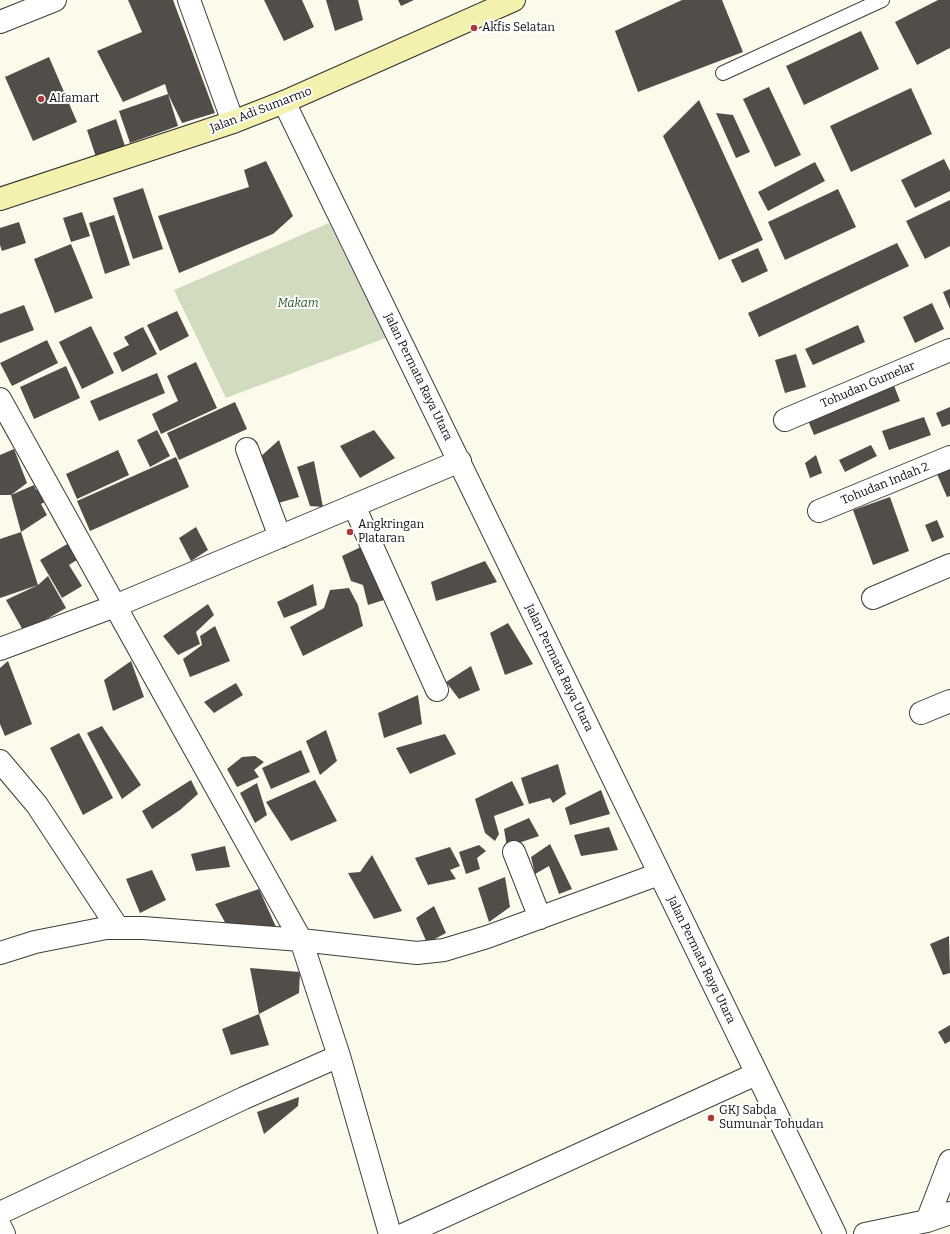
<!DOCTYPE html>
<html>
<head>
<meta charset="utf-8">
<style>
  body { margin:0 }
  canvas { display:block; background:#fcfaeb }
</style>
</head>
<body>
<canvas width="950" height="1234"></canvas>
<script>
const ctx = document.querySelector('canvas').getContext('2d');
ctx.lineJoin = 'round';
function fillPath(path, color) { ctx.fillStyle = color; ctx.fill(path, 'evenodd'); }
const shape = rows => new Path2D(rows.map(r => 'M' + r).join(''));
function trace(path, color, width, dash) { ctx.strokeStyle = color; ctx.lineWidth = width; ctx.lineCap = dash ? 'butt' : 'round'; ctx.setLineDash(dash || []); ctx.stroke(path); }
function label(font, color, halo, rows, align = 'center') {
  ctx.font = font + ' Bitter,serif'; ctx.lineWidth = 4; ctx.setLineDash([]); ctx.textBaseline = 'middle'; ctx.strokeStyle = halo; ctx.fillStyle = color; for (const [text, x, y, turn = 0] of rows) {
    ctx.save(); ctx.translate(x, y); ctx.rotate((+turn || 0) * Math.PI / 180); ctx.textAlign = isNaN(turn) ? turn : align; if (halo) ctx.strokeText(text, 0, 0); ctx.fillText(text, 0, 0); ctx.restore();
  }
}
fillPath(shape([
  [329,223,386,338,226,398,174,290]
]), '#d0dbc0');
fillPath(shape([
  [128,0,173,0,215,113,182,123,168,94,178,126,130,143,119,111,168,94,165,84,123,102,97,51,142,32],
  [264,0,302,0,314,27,284,41],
  [326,0,358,0,363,20,335,31],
  [398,0,414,0,401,6],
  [682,0,722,0,743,52,638,92,615,31],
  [938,0,950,0,950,48,917,65,895,22],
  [861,31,879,69,804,105,786,66],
  [49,57,77,122,33,141,5,77],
  [769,87,801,155,775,167,743,99],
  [911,88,932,134,851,172,830,126],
  [699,100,763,240,719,260,663,136],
  [716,113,733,115,750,152,736,158],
  [116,119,125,146,96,157,87,130],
  [944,159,950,171,950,191,915,208,901,180],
  [266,161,293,216,273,234,179,273,158,216,249,187,244,170],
  [815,162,825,181,768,211,758,192],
  [143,188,163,249,133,259,113,198],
  [838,189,856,227,785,260,768,222],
  [950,200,950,246,925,259,906,221],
  [82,212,90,236,71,242,63,218],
  [114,215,130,265,105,274,89,223],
  [19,222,26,243,2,251,0,245,0,228],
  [897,243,909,266,759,337,748,313],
  [71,244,93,298,55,313,34,259],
  [758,248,768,271,742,283,731,260],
  [950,289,950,309,943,292],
  [932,303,944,329,915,343,903,317],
  [24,305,34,330,0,343,0,314],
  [177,311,189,336,160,351,147,325],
  [858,325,865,342,813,365,805,349],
  [91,326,114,373,82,389,59,342],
  [143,327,157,354,122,372,113,353,129,345,124,337],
  [47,340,58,363,12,386,0,363],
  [796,354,806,387,785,393,775,360],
  [196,362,217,408,161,434,152,414,178,401,167,376],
  [66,366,80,398,34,419,20,387],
  [157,373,165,393,99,421,90,401],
  [893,383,900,401,814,435,807,418],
  [235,402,247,429,179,460,167,433],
  [950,407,950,424,942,427,936,413],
  [924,417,931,435,889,450,882,431],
  [157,430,170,456,150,467,137,440],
  [374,430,395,458,360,478,340,446],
  [279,440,299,497,275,504,259,458],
  [871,445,877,456,845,472,839,460],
  [14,449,27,483,11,495,34,485,36,490,44,486,50,499,41,504,47,515,21,532,11,495,0,495,0,455],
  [118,450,129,475,77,499,66,474],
  [816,455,822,473,810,478,805,463],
  [176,457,189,487,90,531,77,501],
  [314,461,323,507,310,506,297,467],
  [950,468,950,496,947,497,937,474],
  [890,497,909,551,873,565,853,510],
  [937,520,944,537,932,542,925,525],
  [196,527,208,550,191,561,179,538],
  [21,532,38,585,48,576,66,608,24,632,6,600,38,585,0,598,0,539],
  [74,540,83,556,69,565,82,586,62,598,40,560],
  [365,545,387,599,368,605,363,585,351,581,342,556],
  [485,561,497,582,436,601,431,582],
  [313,584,317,605,284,618,277,602],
  [349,588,358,605,363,626,303,656,290,627,324,608,330,590],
  [208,604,214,615,196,632,200,644,178,655,163,636],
  [508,623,533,664,505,675,490,633],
  [215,626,230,661,190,677,183,659,202,645,200,636],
  [8,661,32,724,5,736,0,724,0,668],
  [131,661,144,697,113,711,104,680],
  [471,666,480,690,459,699,446,682],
  [236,683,243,695,214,713,204,702],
  [418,695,422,724,384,738,378,713],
  [102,726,141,785,122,799,87,733],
  [326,730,337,761,320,775,306,741],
  [79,733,113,798,83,815,50,748],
  [445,734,456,754,410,774,396,748],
  [301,750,310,772,271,789,262,768],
  [255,756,264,762,254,770,259,777,237,787,227,769,242,757],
  [558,764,566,794,553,803,550,798,529,804,521,778],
  [191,780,198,794,180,810,152,829,142,811],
  [315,780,337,821,291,841,266,802],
  [512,781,524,805,494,816,499,834,495,841,485,833,475,799],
  [257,783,267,815,255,823,240,793],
  [601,790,610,814,570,825,565,808],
  [529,818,539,836,507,847,504,829],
  [609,827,618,850,581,856,574,835],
  [550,844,572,889,559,894,549,866,535,874,531,857],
  [479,845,486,851,477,858,480,869,466,874,459,852],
  [225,846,230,867,196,871,191,854],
  [450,847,460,866,450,870,456,879,428,885,415,858],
  [372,855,402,911,374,919,348,873,360,872],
  [152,870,166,900,140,913,126,879],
  [505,877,510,907,489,922,478,888],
  [259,889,276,927,227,926,215,904],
  [434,906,446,933,427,943,416,918],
  [949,936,950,973,943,975,930,944],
  [250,968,300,972,299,993,259,1014],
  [259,1014,269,1045,231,1055,222,1029],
  [950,1025,950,1041,945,1044,938,1032],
  [299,1097,298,1106,264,1134,257,1112]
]), '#524d49');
const lane = shape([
  [723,73,882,0]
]);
const street = shape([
  [189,0,233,122],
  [0,22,55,0],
  [284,102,835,1234],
  [0,399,301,940,339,1056,390,1234],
  [785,420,950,350],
  [247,449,280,537],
  [354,506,437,690],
  [819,511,950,457],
  [873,598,950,565],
  [0,649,115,606,460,461],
  [921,713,950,701],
  [0,761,37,805,118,928],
  [514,852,540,918],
  [0,953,35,942,106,928,143,928,301,940,417,953,444,950,487,937,659,874],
  [0,1213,244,1098,339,1056],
  [927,1221,950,1161],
  [0,1226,4,1234],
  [405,1234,756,1074],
  [865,1234,927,1221,950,1213]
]);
const secondary = shape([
  [0,199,233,122,284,102,514,0]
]);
trace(lane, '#3e3e3e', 16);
trace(street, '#3e3e3e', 24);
trace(secondary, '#2d2d2d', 24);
trace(lane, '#fff', 14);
trace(street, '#fff', 22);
trace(secondary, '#f4f1af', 22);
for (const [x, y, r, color] of [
  [474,28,4,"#a73936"],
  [41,99,4,"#a73936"],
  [350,532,4,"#a73936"],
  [711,1118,4,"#a73936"]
]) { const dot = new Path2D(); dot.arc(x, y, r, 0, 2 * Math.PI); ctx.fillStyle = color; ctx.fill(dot); trace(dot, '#fff', 1.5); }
label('12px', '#0b0b0b', '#fff', [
  ["Akfis Selatan",482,28],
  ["Alfamart",49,99],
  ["Angkringan",358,525],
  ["Plataran",358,539],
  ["GKJ Sabda",719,1111],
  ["Sumunar Tohudan",719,1125]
], 'left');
label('12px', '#0b0b0b', '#fff', [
  ["Jalan Adi Sumarmo",261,110,-21],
  ["Jalan Permata Raya Utara",418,377,64],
  ["Tohudan Gumelar",868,385,-23],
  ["Tohudan Indah 2",885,484,-22],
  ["Jalan Permata Raya Utara",559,668,64],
  ["Jalan Permata Raya Utara",701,960,64]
]);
label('italic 12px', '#2c5925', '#fff', [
  ["Makam",298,304]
]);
</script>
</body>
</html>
